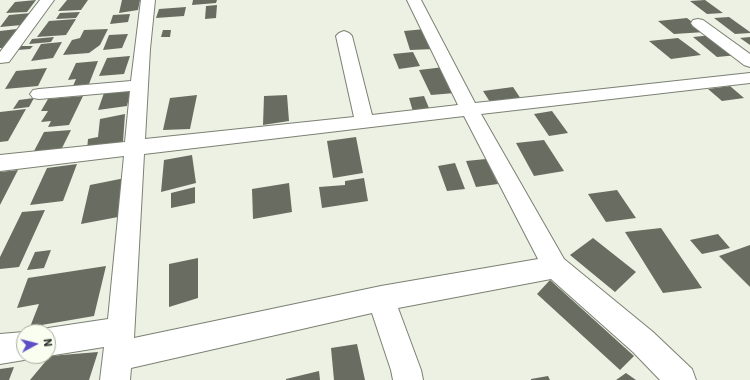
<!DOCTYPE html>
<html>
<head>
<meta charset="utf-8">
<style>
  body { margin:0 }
  #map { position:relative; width:750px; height:380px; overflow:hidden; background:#ecf1e3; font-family:"Work Sans",sans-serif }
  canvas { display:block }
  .north { position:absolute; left:16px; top:324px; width:40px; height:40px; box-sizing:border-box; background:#f9fef0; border:1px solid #a9ada2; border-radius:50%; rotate:83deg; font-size:11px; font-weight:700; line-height:16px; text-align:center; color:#31332e }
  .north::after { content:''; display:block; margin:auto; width:14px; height:18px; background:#5b4fc7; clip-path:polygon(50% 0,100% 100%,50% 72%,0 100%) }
</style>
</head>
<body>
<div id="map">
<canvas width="750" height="380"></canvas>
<div class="north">N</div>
</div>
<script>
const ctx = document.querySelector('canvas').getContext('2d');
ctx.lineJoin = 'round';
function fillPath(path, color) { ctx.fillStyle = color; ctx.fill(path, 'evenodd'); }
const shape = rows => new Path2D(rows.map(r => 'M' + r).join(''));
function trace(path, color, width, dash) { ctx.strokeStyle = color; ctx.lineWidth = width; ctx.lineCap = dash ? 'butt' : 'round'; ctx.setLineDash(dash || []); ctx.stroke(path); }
fillPath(shape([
  [36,0,27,12,6,13,15,2],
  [67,0,88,0,81,10,58,11],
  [122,0,140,0,138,10,119,13],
  [193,0,217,0,216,3,192,5],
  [705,0,723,13,707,14,690,1],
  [217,5,216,18,205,19,206,6],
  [186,7,184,16,156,18,159,9],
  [80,12,76,18,56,19,60,13],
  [31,13,22,25,0,27,9,15],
  [130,14,128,22,110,24,113,15],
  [729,17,750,32,750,33,735,34,714,18],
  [687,18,705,32,674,34,658,21],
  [76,19,66,35,37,37,49,21],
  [17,29,3,48,0,48,0,31],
  [108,29,100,45,89,53,63,55,72,40,80,38,84,30],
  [425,29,434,49,410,50,404,31],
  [163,30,171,30,170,37,161,37],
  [128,34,122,48,103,50,109,35],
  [713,35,738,55,717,57,693,37],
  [54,37,51,42,29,44,32,39],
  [750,37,750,45,740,38],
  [678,38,701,55,671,59,649,41],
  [62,42,53,58,31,61,41,44],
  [21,46,33,46,30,49,18,50],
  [413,52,420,66,399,69,393,54],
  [130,56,124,74,99,76,107,58],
  [98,61,89,84,73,86,76,79,68,80,76,63],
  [444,67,455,93,431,95,419,70],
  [47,68,38,86,5,89,16,71],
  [730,86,744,98,722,101,708,89],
  [513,87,521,99,490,102,483,91],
  [131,89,127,106,98,110,104,93],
  [197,95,190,129,163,130,170,98],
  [287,95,289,121,263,125,264,96],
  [83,96,69,125,48,127,51,121,41,122,48,111,41,111,48,99],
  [424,96,431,113,414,115,409,98],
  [34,98,29,107,13,109,19,100],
  [26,109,8,141,0,142,0,112],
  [552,111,568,133,549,136,534,114],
  [125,114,123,142,87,150,88,139,98,137,100,119],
  [71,130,61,150,33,153,44,132],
  [356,137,363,173,333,178,327,141],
  [544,140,564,171,534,176,516,143],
  [192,155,196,183,161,192,164,160],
  [486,159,498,184,476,187,466,161],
  [455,163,465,189,447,191,438,166],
  [77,164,63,201,30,205,47,168],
  [18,170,0,205,0,172],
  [125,178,118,217,81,224,90,185],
  [364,178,368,201,322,208,319,187,345,185,345,181],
  [289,183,292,212,253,219,252,189],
  [195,187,195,203,171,208,171,193],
  [617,190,636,218,606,222,588,194],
  [45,210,19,267,0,269,0,257,22,212],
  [661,228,702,288,663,293,625,232],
  [718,234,730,248,702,254,690,240],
  [593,238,636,272,615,292,570,255],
  [750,245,750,287,719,256],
  [51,250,44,268,27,270,35,252],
  [198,258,198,298,169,307,169,264],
  [106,266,94,316,30,327,39,304,17,308,28,278],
  [550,280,634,356,620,370,537,294],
  [357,344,365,380,334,380,331,348],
  [98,352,89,380,30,380,50,356],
  [14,367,9,380,0,380,0,369],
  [319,371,320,380,286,380,286,379],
  [626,373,636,380,616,380],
  [548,376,550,380,531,380,531,379]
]), '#696d61');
const minor = shape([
  [40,0,54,0,9,62,0,63,0,52,40,0],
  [141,0,155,0,150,49,145,139,354,117,336,36,339,33,344,31,349,33,352,36,372,115,458,105,407,0,421,0,475,103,750,73,750,83,481,114,564,259,653,332,692,369,696,380,660,380,633,352,551,279,398,308,421,370,423,380,393,380,391,370,372,313,131,368,130,380,100,380,104,347,48,356,47,356,48,332,38,332,48,328,108,319,124,156,0,171,0,155,125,142,130,91,39,99,33,98,30,94,33,90,39,89,131,81,141,0],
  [464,116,538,259,381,286,134,338,144,154,464,116],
  [698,19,703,20,750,54,750,67,744,65,693,26,691,23,693,20,698,19],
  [24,332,24,356,34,356,24,360,0,364,0,334,24,332]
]);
trace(minor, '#7b8073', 2);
fillPath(minor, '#fff');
</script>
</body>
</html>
